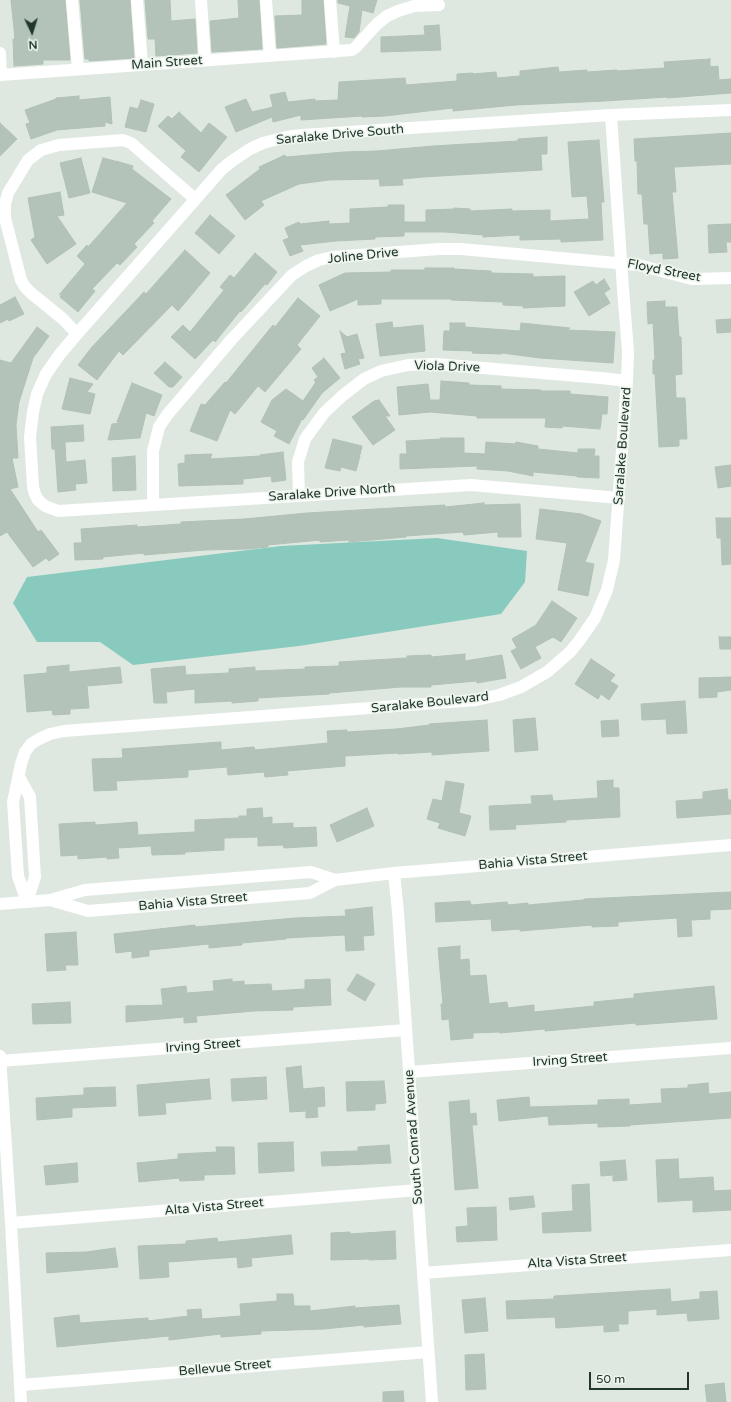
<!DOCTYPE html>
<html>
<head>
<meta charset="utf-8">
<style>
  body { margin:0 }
  #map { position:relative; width:731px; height:1402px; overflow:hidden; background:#dee8e0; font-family:"Varela Round",sans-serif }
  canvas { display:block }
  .north { position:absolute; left:12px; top:12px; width:40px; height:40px; -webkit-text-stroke:3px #eef5ef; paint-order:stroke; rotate:176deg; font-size:11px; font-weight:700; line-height:16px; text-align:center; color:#21372a }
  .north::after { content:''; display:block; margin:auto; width:14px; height:18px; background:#21372a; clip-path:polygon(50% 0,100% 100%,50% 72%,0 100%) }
  .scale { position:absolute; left:589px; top:1372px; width:100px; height:18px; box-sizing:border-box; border:2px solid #21372a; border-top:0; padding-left:5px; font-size:12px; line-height:14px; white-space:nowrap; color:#21372a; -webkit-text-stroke:3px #eef5ef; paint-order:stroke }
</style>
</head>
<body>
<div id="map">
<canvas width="731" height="1402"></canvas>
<div class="north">N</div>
<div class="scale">50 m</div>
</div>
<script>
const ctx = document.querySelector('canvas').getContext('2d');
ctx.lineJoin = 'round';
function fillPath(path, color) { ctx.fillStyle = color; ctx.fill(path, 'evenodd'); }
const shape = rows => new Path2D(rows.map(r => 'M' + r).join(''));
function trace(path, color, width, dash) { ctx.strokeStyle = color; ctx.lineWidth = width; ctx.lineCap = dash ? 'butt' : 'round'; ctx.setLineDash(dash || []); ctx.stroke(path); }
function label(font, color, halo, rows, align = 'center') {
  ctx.font = font + ' "Varela Round",sans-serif'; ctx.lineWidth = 3.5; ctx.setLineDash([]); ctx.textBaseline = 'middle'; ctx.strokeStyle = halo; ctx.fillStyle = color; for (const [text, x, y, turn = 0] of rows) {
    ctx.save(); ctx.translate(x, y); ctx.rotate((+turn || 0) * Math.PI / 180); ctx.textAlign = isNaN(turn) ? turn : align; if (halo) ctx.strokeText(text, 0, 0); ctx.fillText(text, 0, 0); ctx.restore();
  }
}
fillPath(shape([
  [437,538,527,551,525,582,501,614,299,646,133,665,100,642,37,642,13,603,27,577,281,546]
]), '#89cabf');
const building = shape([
  [11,0,65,0,70,60,43,60,43,64,14,66,13,39,15,39,11,0],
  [80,0,130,0,134,58,89,61,89,59,85,59,80,0],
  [145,0,170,0,171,21,195,19,197,53,156,56,155,39,148,39,145,0],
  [238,0,259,0,262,49,212,52,210,21,239,18,238,0],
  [302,0,323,0,326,44,277,48,275,16,302,15,302,0],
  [338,0,377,0,373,13,362,10,359,32,354,38,345,37,350,6,338,3,338,0],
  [439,25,441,50,381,52,381,37,425,35,424,26,439,25],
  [710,59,710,67,718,66,719,80,731,79,731,93,667,98,667,97,605,101,516,105,453,111,453,108,385,116,362,117,362,116,301,120,301,115,273,122,272,117,236,132,225,107,246,99,252,112,273,107,270,95,285,92,288,102,315,99,315,101,338,100,339,82,405,78,406,85,457,81,457,74,473,73,473,74,496,72,497,78,520,76,520,71,558,67,559,72,587,70,587,72,617,70,617,71,665,68,664,62,710,59],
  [79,96,79,100,110,97,112,124,105,122,105,126,57,130,31,139,26,124,30,123,25,110,56,99,56,98,79,96],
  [141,100,154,104,146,132,125,127,130,107,138,109,141,100],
  [179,112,201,133,209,123,227,137,199,172,181,157,186,151,158,126,168,116,172,119,179,112],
  [0,123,17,139,0,156,0,123],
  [731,133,731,164,674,167,676,192,672,192,678,258,663,259,663,253,650,254,648,224,644,224,642,194,638,194,637,161,635,161,634,139,731,133],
  [547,137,547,154,541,154,542,170,423,177,402,179,403,185,380,186,379,179,329,180,299,184,261,201,264,205,245,220,226,195,260,169,259,167,285,155,286,157,344,152,377,151,433,146,518,141,518,139,547,137],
  [599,140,604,202,601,202,603,240,561,242,561,239,520,240,520,235,483,237,483,235,445,232,404,232,404,236,375,237,375,239,336,241,300,245,303,251,290,256,283,240,289,238,285,228,299,222,300,224,329,221,329,224,350,223,350,209,388,207,388,205,404,205,404,222,426,222,426,210,454,209,454,208,470,209,470,211,512,209,512,211,550,210,550,221,589,219,587,196,572,197,568,142,599,140],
  [81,158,90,193,69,198,60,163,81,158],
  [103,158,115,161,116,163,116,161,133,166,132,169,171,199,152,221,154,223,134,244,137,247,120,265,117,263,92,289,95,291,78,312,60,297,63,293,59,295,85,264,77,256,87,245,88,247,127,203,92,192,103,158],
  [60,192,64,215,57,216,76,244,47,264,31,240,35,237,28,198,60,192],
  [210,215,235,236,219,254,195,233,210,215],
  [731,224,731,242,726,242,727,252,709,253,708,225,731,224],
  [185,250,210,273,178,311,172,305,123,355,119,351,97,380,78,365,92,347,144,292,146,294,185,250],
  [255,253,277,272,267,285,265,284,241,312,240,311,215,342,213,340,195,359,171,337,183,325,190,332,224,290,220,287,230,275,234,278,255,253],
  [425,268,454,268,454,269,491,271,491,273,533,274,533,277,565,276,565,306,523,308,524,306,503,305,503,302,451,300,451,299,381,299,381,304,358,305,358,299,330,311,319,285,345,273,391,272,391,270,425,270,425,268],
  [604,279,610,289,604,293,610,303,589,316,574,292,593,281,596,285,604,279],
  [15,297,24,314,9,321,8,319,0,323,0,305,15,297],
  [298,298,320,316,297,345,301,349,265,392,258,386,235,414,230,410,217,441,190,431,201,404,205,405,225,382,226,383,273,325,275,327,298,298],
  [665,301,665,307,677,307,679,337,681,337,682,374,675,375,676,398,685,398,687,439,679,439,679,446,659,447,655,374,653,374,653,360,655,360,653,323,648,324,647,302,665,301],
  [731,319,731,332,717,333,716,320,731,319],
  [392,322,393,328,423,325,425,351,380,356,376,324,392,322],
  [450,323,465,323,465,327,520,331,521,323,570,328,567,330,615,332,613,363,540,358,502,353,501,354,472,353,473,351,443,350,444,331,450,331,450,323],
  [37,327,49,336,33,358,19,402,16,425,18,458,12,458,18,487,10,489,38,532,41,530,59,554,49,561,46,558,33,567,7,532,0,536,0,360,11,363,37,327],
  [340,331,347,337,357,334,364,358,358,359,360,364,345,369,341,354,346,353,340,331],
  [324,358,340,378,322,393,303,420,302,419,289,444,274,436,277,431,261,422,272,400,286,389,303,401,316,382,314,380,318,377,312,368,324,358],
  [165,362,182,377,173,387,169,387,154,373,165,362],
  [70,378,93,384,87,392,95,394,90,414,62,409,70,378],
  [441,381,469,383,469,385,501,386,501,389,541,390,541,391,570,391,570,394,608,397,607,414,602,414,600,429,562,426,562,428,545,427,546,418,477,418,477,416,430,412,399,415,397,387,428,384,430,400,440,400,441,381],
  [132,383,162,395,154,416,146,413,140,438,108,440,112,424,121,423,117,422,132,383],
  [379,400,390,416,385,416,395,430,373,445,352,417,374,401,379,400],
  [83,425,84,441,65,442,66,462,85,460,87,483,75,484,76,490,58,492,55,449,52,449,51,427,83,425],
  [441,438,464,438,464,453,485,454,486,442,515,444,516,442,538,446,538,449,578,453,578,449,595,449,594,456,599,456,599,478,577,477,577,476,533,472,533,476,508,471,477,469,477,466,400,469,400,454,407,454,406,441,441,439,441,438],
  [333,439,362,446,360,455,358,456,360,456,356,471,341,467,340,471,325,468,333,439],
  [283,452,286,480,272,482,271,476,243,479,243,484,179,486,178,464,185,463,185,455,212,454,210,459,260,456,260,455,283,452],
  [135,456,136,490,113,491,112,458,135,456],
  [731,465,731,486,718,488,715,467,731,465],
  [484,503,484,505,520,504,521,537,498,537,498,532,464,535,463,532,406,536,406,537,349,542,349,540,320,542,320,540,268,545,268,547,247,549,205,550,144,555,144,553,103,557,103,559,75,560,74,543,82,543,81,529,137,525,137,527,181,524,181,522,244,519,307,513,445,505,445,507,484,503],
  [540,509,581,514,601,521,585,562,594,564,588,596,558,590,567,543,536,539,540,509],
  [716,518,731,518,731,564,722,565,721,538,717,538,716,518],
  [552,601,577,618,561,642,553,637,535,647,541,658,521,669,511,651,517,648,512,639,536,625,552,601],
  [719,637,731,637,731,649,720,649,719,637],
  [465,654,465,661,502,655,506,678,477,683,477,681,431,685,431,687,401,687,329,693,329,694,258,698,258,701,232,703,232,701,195,703,195,689,166,692,167,703,154,703,151,669,185,666,186,675,229,673,229,669,255,667,255,671,305,669,305,667,339,666,339,662,407,658,407,656,431,655,431,657,465,654],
  [591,659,615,675,610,681,618,686,609,700,601,694,598,699,575,684,591,659],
  [69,665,69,672,120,667,122,683,87,686,89,708,70,709,70,714,53,715,52,710,27,712,24,675,47,673,47,667,69,665],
  [731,677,731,690,717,692,717,697,699,698,699,678,731,677],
  [685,701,687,733,667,734,666,719,642,720,641,704,685,701],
  [535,718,538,750,515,752,513,720,535,718],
  [487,720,489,751,432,755,432,752,398,754,398,753,345,756,345,766,287,771,288,775,265,777,264,772,228,775,227,767,188,770,188,777,116,781,117,790,94,791,92,759,123,758,122,749,221,742,221,750,254,747,255,750,328,743,327,731,347,730,347,732,396,729,430,725,429,724,487,720],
  [618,720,619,736,602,737,601,721,618,720],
  [613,780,613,788,619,788,620,817,566,820,566,822,515,825,516,829,490,830,489,806,532,804,531,796,552,795,553,801,598,798,597,781,613,780],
  [446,781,464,784,459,813,471,816,465,836,438,828,440,823,427,819,433,799,442,801,446,781],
  [727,789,728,800,731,800,731,814,677,818,676,801,703,799,703,792,727,789],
  [262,808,263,818,272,817,272,824,293,823,293,828,316,827,317,846,284,848,283,845,258,846,258,837,224,838,224,850,185,852,185,854,152,855,151,846,118,848,119,858,107,859,107,857,78,859,78,855,61,856,59,824,95,822,95,825,137,822,138,835,195,832,195,820,239,818,239,816,247,816,247,809,262,808],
  [367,808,374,826,337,842,330,825,367,808],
  [731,892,731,909,710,910,710,919,691,920,692,936,678,937,677,918,618,922,618,926,592,927,592,925,520,931,520,929,492,931,491,919,436,922,435,903,470,901,471,905,507,902,508,905,528,903,528,905,584,900,584,899,731,892],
  [372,907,374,935,363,936,364,950,346,951,345,935,286,938,286,939,242,943,242,945,209,948,209,944,149,950,149,956,132,958,132,951,116,953,114,934,195,925,195,927,295,918,346,916,345,910,372,907],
  [76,932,78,965,65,965,66,970,47,971,45,934,76,932],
  [460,946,460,960,469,959,470,976,486,975,489,1004,507,1002,508,1008,534,1005,534,1012,594,1006,594,1002,634,998,634,994,714,986,717,1019,636,1025,636,1023,545,1031,545,1029,500,1033,499,1032,473,1033,473,1038,451,1040,449,1019,442,1020,441,1004,443,1004,438,948,460,946],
  [357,974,375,984,365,1001,347,990,357,974],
  [232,979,232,982,244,981,244,985,271,984,272,991,305,989,305,980,330,979,331,1005,293,1007,293,1010,254,1011,196,1016,197,1022,184,1023,184,1017,126,1022,126,1006,163,1005,161,989,186,986,187,993,214,991,213,981,232,979],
  [70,1002,71,1023,33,1024,32,1004,70,1002],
  [301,1066,303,1089,324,1087,325,1106,317,1107,318,1117,306,1118,306,1111,290,1112,286,1068,301,1066],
  [266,1077,267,1099,232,1101,231,1079,266,1077],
  [209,1079,211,1099,165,1103,166,1114,139,1116,137,1085,209,1079],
  [384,1081,386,1103,375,1104,375,1110,347,1111,346,1082,384,1081],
  [708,1083,709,1094,731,1092,731,1118,630,1125,630,1126,598,1127,598,1123,549,1125,548,1116,499,1121,497,1100,529,1097,530,1107,598,1105,598,1100,629,1099,629,1105,662,1103,661,1089,688,1088,688,1085,708,1083],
  [115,1087,116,1106,72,1108,72,1117,37,1120,36,1098,84,1095,84,1088,115,1087],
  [469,1100,470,1114,476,1113,477,1125,472,1125,478,1188,455,1190,449,1102,469,1100],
  [293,1142,294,1171,259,1173,258,1143,293,1142],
  [389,1145,391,1163,322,1166,321,1152,358,1151,358,1147,389,1145],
  [216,1147,234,1147,235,1174,204,1175,204,1180,180,1181,179,1178,139,1182,137,1163,178,1159,178,1154,217,1152,216,1147],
  [678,1159,679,1179,713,1177,714,1191,731,1190,731,1210,693,1212,693,1200,658,1202,656,1160,678,1159],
  [625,1160,627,1180,613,1181,613,1175,601,1176,600,1162,625,1160],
  [77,1163,78,1182,46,1185,44,1166,77,1163],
  [589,1184,591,1231,543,1233,542,1213,573,1211,572,1185,589,1184],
  [533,1196,535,1207,510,1210,509,1198,533,1196],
  [496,1207,497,1240,457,1242,456,1227,468,1226,467,1208,496,1207],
  [395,1231,396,1259,369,1260,369,1259,331,1260,331,1233,350,1232,350,1234,395,1231],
  [291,1235,293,1254,251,1258,252,1266,238,1268,237,1257,168,1262,169,1277,140,1279,138,1246,186,1244,186,1241,217,1238,218,1242,291,1235],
  [115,1248,118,1267,47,1273,46,1253,86,1252,115,1248],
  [670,1289,671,1302,700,1299,700,1292,717,1291,719,1319,688,1321,687,1313,657,1315,657,1309,628,1311,628,1324,618,1324,619,1331,604,1332,604,1325,556,1328,555,1317,507,1319,506,1301,554,1299,554,1296,670,1289],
  [277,1294,293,1294,294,1306,310,1306,310,1311,355,1306,355,1308,399,1305,401,1324,364,1327,364,1325,324,1329,261,1331,261,1334,221,1337,221,1334,169,1340,169,1336,57,1347,54,1318,79,1315,80,1323,148,1318,148,1321,188,1316,187,1310,201,1309,202,1319,241,1316,240,1304,277,1301,277,1294],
  [485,1298,488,1331,465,1333,462,1300,485,1298],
  [484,1354,486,1389,466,1390,465,1355,484,1354],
  [724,1383,726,1402,707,1402,705,1385,724,1383],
  [403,1391,404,1402,383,1402,383,1392,403,1391]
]);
fillPath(building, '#b4c3b9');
trace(building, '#b1c1b5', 1);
trace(shape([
  [72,0,78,69],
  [137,0,142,65],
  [201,0,205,60],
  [266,0,270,56],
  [330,0,334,52],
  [0,53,1,75],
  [0,75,352,50,356,47,377,24,387,16,398,11,414,6,439,5],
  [77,334,63,319,31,293,25,287,21,280,5,218,5,204,8,193,28,160,41,150,59,145,123,140,131,143,195,199],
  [299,496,298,462,305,439,324,413,342,396,364,379,381,371,408,365,436,364,601,378,627,381],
  [619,498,471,485,58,511,45,506,38,500,35,494,33,487,30,437,33,412,37,394,46,374,60,354,77,334,222,169,232,161,250,149,263,143,286,137,302,135,611,115,731,110],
  [153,505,153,451,159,427,167,415,231,340,292,275,306,266,319,260,332,257,439,249,461,249,638,265,692,279,731,278],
  [19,777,30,797,35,877,27,902],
  [394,873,398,912,432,1402],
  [27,902,18,876,13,802,21,764,25,752,31,744,39,739,50,734,64,731,476,700,499,695,521,687,547,672,570,652,579,641,595,618,607,590,614,560,627,381,628,351,623,289,611,115],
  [0,1056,11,1223,21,1402],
  [0,1061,406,1030],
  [409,1072,731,1048],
  [11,1223,418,1190],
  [423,1273,731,1250],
  [21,1385,428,1352]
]), '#fff', 12);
trace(shape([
  [50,900,88,911,310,893,335,880,394,873,731,845],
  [0,904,50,900,85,890,311,872,335,880]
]), '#fff', 12);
label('13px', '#21372a', '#eef5ef', [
  ["Main Street",167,63,-4],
  ["Saralake Drive South",340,135,-5],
  ["Joline Drive",363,256,-6],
  ["Floyd Street",664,271,11],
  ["Viola Drive",447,367,2],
  ["Saralake Boulevard",623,446,-86],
  ["Saralake Drive North",332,493,-4],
  ["Saralake Boulevard",430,703,-6],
  ["Bahia Vista Street",533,861,-5],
  ["Bahia Vista Street",193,902,-5],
  ["Irving Street",203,1046,-4],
  ["Irving Street",570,1060,-4],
  ["South Conrad Avenue",414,1137,-94],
  ["Alta Vista Street",214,1207,-5],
  ["Alta Vista Street",577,1261,-4],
  ["Bellevue Street",225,1368,-5]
]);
</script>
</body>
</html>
